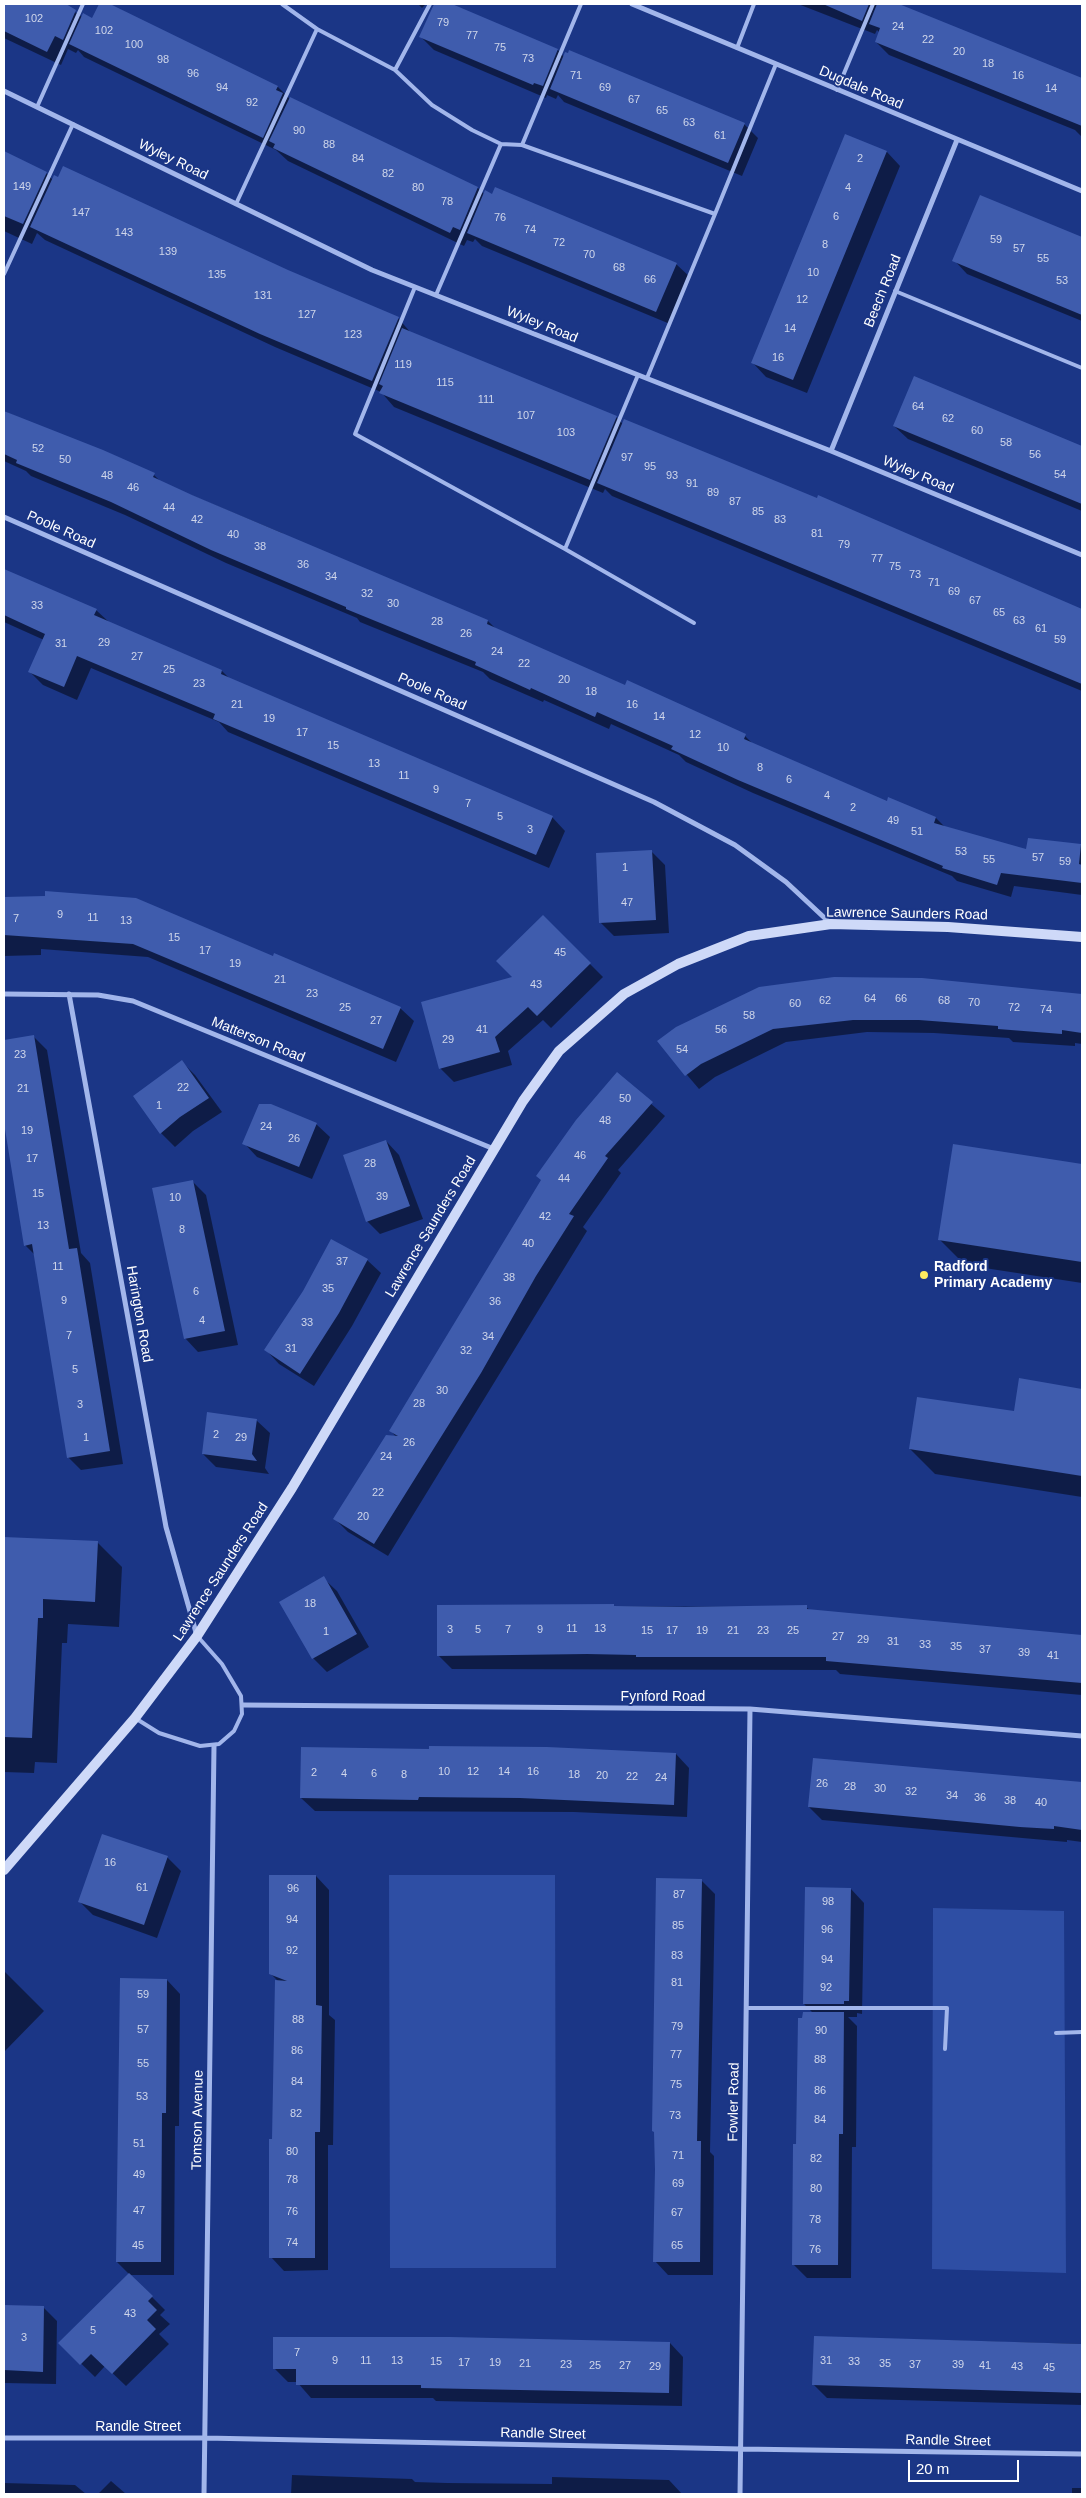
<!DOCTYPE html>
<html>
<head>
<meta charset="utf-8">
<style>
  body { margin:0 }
  #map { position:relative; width:1086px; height:2498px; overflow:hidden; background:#1b3686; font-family:Arial,sans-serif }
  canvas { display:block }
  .frame { position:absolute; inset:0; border:5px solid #fff; pointer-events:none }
  .scale { position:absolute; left:908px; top:2460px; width:111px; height:22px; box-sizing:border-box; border:2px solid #fff; border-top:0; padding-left:6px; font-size:15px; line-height:18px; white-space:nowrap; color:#fff; -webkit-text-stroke:4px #1b3686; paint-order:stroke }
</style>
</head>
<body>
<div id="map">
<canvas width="1086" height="2498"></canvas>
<div class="frame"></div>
<div class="scale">20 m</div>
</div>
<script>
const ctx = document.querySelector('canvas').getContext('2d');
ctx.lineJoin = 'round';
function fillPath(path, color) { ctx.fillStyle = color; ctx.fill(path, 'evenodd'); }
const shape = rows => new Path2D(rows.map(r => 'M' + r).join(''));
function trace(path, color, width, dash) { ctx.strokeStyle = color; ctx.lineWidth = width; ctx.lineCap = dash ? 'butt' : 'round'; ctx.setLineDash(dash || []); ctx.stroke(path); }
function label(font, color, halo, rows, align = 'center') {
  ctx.font = font + ' Arial,sans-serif'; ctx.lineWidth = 4; ctx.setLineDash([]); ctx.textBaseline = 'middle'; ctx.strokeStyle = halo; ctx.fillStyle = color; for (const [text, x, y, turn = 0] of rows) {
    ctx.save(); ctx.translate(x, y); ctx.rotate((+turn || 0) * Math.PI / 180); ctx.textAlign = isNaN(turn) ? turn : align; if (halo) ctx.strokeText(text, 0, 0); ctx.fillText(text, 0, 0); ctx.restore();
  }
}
fillPath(shape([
  [389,1875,555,1875,556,2268,390,2268],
  [933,1908,1064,1911,1066,2273,932,2269]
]), '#2e4ea4');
fillPath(shape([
  [4,4,63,4,82,17,92,20,100,4,107,4,278,87,290,99,478,188,485,195,676,264,690,277,670,324,482,246,475,239,473,242,467,240,464,246,288,161,276,150,84,57,78,50,76,53,68,49,61,65,4,38],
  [418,4,426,4,422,8],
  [434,4,448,4,558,50,564,57,744,124,758,138,742,176,564,102,558,95,556,99,547,95,546,98,434,50,421,37],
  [798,4,896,4,1076,77,1082,83,1082,137,1075,130,889,55,876,42,880,33,877,30,875,34],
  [846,136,887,152,900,166,807,393,766,377,753,363],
  [4,153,46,173,53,180,287,271,398,318,411,333,616,417,623,424,818,499,819,497,1082,610,1082,691,612,496,605,489,603,493,394,407,381,392,275,347,45,240,37,233,32,244,4,231],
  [980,196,1082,239,1082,321,967,274,954,260],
  [914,378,1082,447,1082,511,908,439,894,426],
  [4,411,59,436,103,452,154,475,162,483,282,533,286,537,488,621,496,629,626,687,745,736,755,746,888,803,889,799,936,818,945,827,1027,851,1029,839,1082,845,1082,895,1014,886,1011,897,957,881,952,876,753,793,686,762,679,755,611,724,609,729,544,700,543,702,490,679,483,672,360,622,357,618,226,563,125,515,31,476,26,471,4,461],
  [4,570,96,610,110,623,222,671,230,679,552,817,565,831,549,868,228,732,219,722,91,668,77,700,43,685,30,672,44,640,4,622],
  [652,852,665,865,669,933,614,936,600,922],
  [46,897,273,957,400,1008,414,1021,396,1062,148,957,41,949,41,955,4,956,4,898],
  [543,917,603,977,551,1028,543,1020,508,1051,512,1065,454,1082,440,1068,514,978],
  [922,979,1082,995,1082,1044,1075,1043,1075,1046,1013,1042,1009,1038,934,1033,867,1032,786,1042,715,1077,699,1089,659,1042],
  [33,1036,47,1050,81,1253,90,1263,123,1464,81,1470,68,1457,35,1255,25,1245,4,1116,4,1041],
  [182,1062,195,1075,222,1112,193,1131,175,1147,161,1133,135,1096],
  [617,1074,665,1116,618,1170,621,1173,583,1227,587,1231,388,1556,348,1532,335,1519,397,1438,390,1430],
  [316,1124,330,1137,312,1179,257,1157,244,1143],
  [386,1141,399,1155,423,1219,380,1234,367,1221],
  [954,1146,1082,1165,1082,1283,965,1265,940,1240],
  [192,1181,206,1195,238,1345,198,1352,185,1338],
  [367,1260,381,1273,352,1326,314,1386,279,1364,266,1350],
  [1020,1379,1082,1390,1082,1497,935,1474,910,1449,1015,1412],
  [256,1420,270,1433,265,1468,269,1474,216,1467,203,1454],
  [4,1538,97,1542,122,1567,119,1627,68,1624,67,1643,62,1643,57,1763,35,1762,34,1773,4,1772],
  [323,1578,337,1591,369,1647,327,1672,313,1658,281,1602],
  [438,1606,806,1607,811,1611,1082,1636,1082,1695,840,1674,836,1670,452,1669,438,1655],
  [676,1754,689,1768,687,1817,574,1812,315,1811,301,1798],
  [814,1759,1082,1785,1082,1842,1067,1840,1067,1842,822,1820,809,1807],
  [167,1857,181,1871,157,1938,93,1915,79,1901],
  [316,1876,329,1890,329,2015,335,2020,333,2145,328,2145,328,2270,284,2271,271,2257,279,1982,270,1973],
  [702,1881,715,1894,710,2152,714,2156,713,2275,668,2275,655,2261],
  [851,1889,864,1903,862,2014,857,2013,857,2017,848,2017,857,2026,856,2147,852,2147,851,2278,807,2278,793,2264,804,2019,813,2013,804,2004],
  [4,1971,44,2011,4,2052],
  [167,1980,180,1994,179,2126,175,2126,174,2275,130,2275,165,2310,160,2315,170,2324,159,2334,169,2344,126,2386,105,2366,95,2377,60,2343,129,2274,117,2262],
  [4,2306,44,2308,57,2321,56,2384,4,2383],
  [815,2337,1082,2344,1082,2405,827,2398,813,2384],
  [670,2343,683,2357,682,2406,436,2401,433,2398,311,2398,297,2382,288,2382,275,2369],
  [292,2475,412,2479,415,2482,447,2483,552,2484,552,2477,669,2480,682,2494,291,2494],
  [111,2481,126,2494,98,2494],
  [4,2483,75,2485,86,2494,4,2494],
  [1072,2488,1082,2488,1082,2494,1072,2494]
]), '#0007');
fillPath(shape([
  [4,4,66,4,76,10,63,40,55,36,47,52,4,31],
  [99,4,110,4,278,86,276,90,283,93,263,138,69,44,83,13,92,18],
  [434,4,452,4,558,49,543,86,534,83,533,85,419,37],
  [823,4,869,4,862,21],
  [877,4,899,4,1082,78,1082,126,875,42,880,28,869,24],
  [569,50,745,123,728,163,550,89,565,52,568,53],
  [290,97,478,187,460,230,453,227,450,233,273,148,275,144,269,141],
  [845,134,887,151,793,380,751,363],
  [4,151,47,172,23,224,4,216],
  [63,166,288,270,399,317,372,381,260,334,30,227,54,175,58,177],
  [495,187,677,263,656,312,467,233,485,190,492,194],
  [980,195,1082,237,1082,315,952,261],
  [402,328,617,416,590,480,379,393,383,386,379,384],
  [914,376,1082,446,1082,504,893,426],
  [4,411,103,450,155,473,153,477,192,495,488,620,487,624,625,685,627,680,746,734,744,739,887,801,888,797,936,817,934,823,1026,849,1028,838,1081,844,1079,864,1082,865,1082,883,1001,873,997,885,942,868,943,866,738,780,671,749,673,746,597,712,595,717,531,688,530,690,475,665,476,662,346,609,346,607,211,550,111,502,16,463,17,460,4,454],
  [624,419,783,484,817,498,818,495,1082,609,1082,684,597,483],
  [4,569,97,609,94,615,222,670,221,674,553,816,536,855,213,719,215,714,77,656,64,687,28,672,45,634,4,615],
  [652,850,656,920,599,923,596,853],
  [45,891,136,898,273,956,274,953,401,1007,383,1049,133,944,4,935,4,897,45,896],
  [543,915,591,963,537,1016,528,1007,495,1037,500,1052,439,1069,421,1002,512,977,496,961],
  [834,977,922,978,1082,994,1082,1033,1062,1030,1062,1034,998,1029,998,1026,919,1020,853,1020,773,1029,701,1064,685,1076,657,1041,676,1027,759,987],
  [34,1035,69,1249,77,1248,110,1451,67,1458,32,1244,24,1246,4,1123,4,1040],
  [182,1060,209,1098,180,1117,160,1134,133,1096],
  [617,1072,653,1102,605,1156,608,1158,569,1214,574,1216,536,1276,481,1373,374,1544,333,1519,386,1435,398,1436,389,1431,541,1180,536,1176,576,1120],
  [259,1104,271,1104,317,1123,299,1167,242,1144],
  [386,1140,410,1206,366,1222,343,1155],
  [953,1144,1082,1164,1082,1262,938,1240],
  [193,1180,225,1331,184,1339,152,1188],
  [331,1239,368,1259,339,1313,300,1374,264,1350,303,1291],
  [1019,1378,1082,1389,1082,1476,909,1449,917,1397,1014,1411],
  [207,1412,257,1419,252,1454,257,1461,202,1454],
  [4,1537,98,1541,95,1602,43,1599,43,1618,38,1618,32,1738,4,1737],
  [324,1576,357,1634,312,1659,279,1602],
  [614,1604,614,1606,685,1607,807,1605,807,1609,1082,1635,1082,1683,826,1661,826,1657,636,1657,636,1655,587,1654,437,1656,437,1605],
  [429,1746,547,1747,676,1753,674,1805,520,1798,419,1797,418,1800,300,1798,301,1747,429,1749],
  [813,1758,1082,1782,1082,1830,1054,1826,1054,1829,1020,1827,808,1807],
  [102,1834,168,1856,144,1925,78,1902],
  [269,1875,316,1875,316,2005,322,2006,320,2132,315,2132,315,2258,269,2258,269,2139,272,2139,275,1980,287,1981,269,1974],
  [656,1878,702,1879,697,2141,701,2141,700,2262,653,2262,655,2170,654,2132,652,2131],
  [805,1887,851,1888,849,2001,844,2001,844,2004,803,2004],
  [120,1978,167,1979,166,2113,162,2113,161,2262,116,2262],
  [803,2012,844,2012,843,2134,839,2134,838,2265,792,2265,793,2144,796,2144,798,2018,802,2018],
  [129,2273,153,2296,148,2301,157,2310,147,2320,156,2329,112,2374,91,2354,80,2365,58,2343],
  [4,2305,44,2306,43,2372,4,2370],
  [814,2336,1082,2344,1082,2393,812,2385],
  [273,2337,450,2337,670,2342,669,2393,421,2388,421,2385,296,2385,296,2369,273,2369]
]), '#3f5cad');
trace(shape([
  [282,4,317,29],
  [430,4,395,70,432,105,472,130,501,144,522,145,715,214,647,378],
  [737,48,754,4],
  [837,90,873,4],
  [37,107,83,4],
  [522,145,581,4],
  [236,204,317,29,395,70],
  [715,214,776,64],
  [4,274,73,124],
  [415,287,355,434,565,549],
  [895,291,1082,368],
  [436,295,501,144],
  [638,375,565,549,694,623],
  [135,1718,159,1733,200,1746,219,1744,234,1731,242,1714,241,1696,222,1664,199,1638],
  [746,2008,947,2008,945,2049],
  [1056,2033,1082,2032]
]), '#a2b6eb', 4);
trace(shape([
  [632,4,1082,191],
  [4,91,372,270,831,451,1082,555],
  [831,451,957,140],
  [4,517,654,802,735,845,786,882,830,923],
  [4,994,98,995,133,1001,494,1149],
  [69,994,166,1527,197,1636],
  [243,1705,750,1709,1082,1736],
  [4,2438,205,2438,741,2449,1082,2454],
  [204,2494,214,1746],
  [740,2494,750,1709]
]), '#a2b6eb', 5);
trace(shape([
  [4,1870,135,1718,197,1636,292,1488,523,1101,559,1051,624,994,678,964,749,936,831,924,948,927,1082,937]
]), '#ced9f8', 10);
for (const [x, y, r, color] of [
  [924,1275,5,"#fdeb5f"]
]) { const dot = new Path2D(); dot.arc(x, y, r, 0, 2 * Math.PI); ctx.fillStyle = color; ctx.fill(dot); trace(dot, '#1b3686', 2); }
label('11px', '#cfd6ea', null, [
  ["102",34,19],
  ["79",443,23],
  ["24",898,27],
  ["102",104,31],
  ["77",472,36],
  ["22",928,40],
  ["100",134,45],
  ["75",500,48],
  ["20",959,52],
  ["73",528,59],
  ["98",163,60],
  ["18",988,64],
  ["96",193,74],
  ["71",576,76],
  ["16",1018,76],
  ["94",222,88],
  ["69",605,88],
  ["14",1051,89],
  ["67",634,100],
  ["92",252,103],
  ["65",662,111],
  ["63",689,123],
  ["90",299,131],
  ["61",720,136],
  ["88",329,145],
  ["84",358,159],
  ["2",860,159],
  ["82",388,174],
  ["149",22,187],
  ["80",418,188],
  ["4",848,188],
  ["78",447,202],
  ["147",81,213],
  ["6",836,217],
  ["76",500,218],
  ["74",530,230],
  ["143",124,233],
  ["59",996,240],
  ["72",559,243],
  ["8",825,245],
  ["57",1019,249],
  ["139",168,252],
  ["70",589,255],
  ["55",1043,259],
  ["68",619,268],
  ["10",813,273],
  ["135",217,275],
  ["66",650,280],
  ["53",1062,281],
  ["131",263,296],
  ["12",802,300],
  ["127",307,315],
  ["14",790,329],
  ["123",353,335],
  ["16",778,358],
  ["119",403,365],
  ["115",445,383],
  ["111",486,400],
  ["64",918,407],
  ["107",526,416],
  ["62",948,419],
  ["60",977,431],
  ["103",566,433],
  ["58",1006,443],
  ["52",38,449],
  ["56",1035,455],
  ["97",627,458],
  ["50",65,460],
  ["95",650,467],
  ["54",1060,475],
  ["48",107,476],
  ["93",672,476],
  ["91",692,484],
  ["46",133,488],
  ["89",713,493],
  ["87",735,502],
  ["44",169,508],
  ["85",758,512],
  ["42",197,520],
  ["83",780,520],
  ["81",817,534],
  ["40",233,535],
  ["79",844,545],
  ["38",260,547],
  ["77",877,559],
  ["36",303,565],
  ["75",895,567],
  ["73",915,575],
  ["34",331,577],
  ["71",934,583],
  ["69",954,592],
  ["32",367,594],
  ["67",975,601],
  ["30",393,604],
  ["33",37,606],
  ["65",999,613],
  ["63",1019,621],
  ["28",437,622],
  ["61",1041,629],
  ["26",466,634],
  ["59",1060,640],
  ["29",104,643],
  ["31",61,644],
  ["24",497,652],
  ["27",137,657],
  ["22",524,664],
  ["25",169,670],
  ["20",564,680],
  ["23",199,684],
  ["18",591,692],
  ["21",237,705],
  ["16",632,705],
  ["14",659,717],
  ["19",269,719],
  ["17",302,733],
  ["12",695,735],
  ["15",333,746],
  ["10",723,748],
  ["13",374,764],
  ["8",760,768],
  ["11",404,776],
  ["6",789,780],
  ["9",436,790],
  ["4",827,796],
  ["7",468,804],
  ["2",853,808],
  ["5",500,817],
  ["49",893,821],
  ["3",530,830],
  ["51",917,832],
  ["53",961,852],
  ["57",1038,858],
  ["55",989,860],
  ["59",1065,862],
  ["1",625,868],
  ["47",627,903],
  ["9",60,915],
  ["11",93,918],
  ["7",16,919],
  ["13",126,921],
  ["15",174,938],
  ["17",205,951],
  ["45",560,953],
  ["19",235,964],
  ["21",280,980],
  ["43",536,985],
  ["23",312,994],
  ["64",870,999],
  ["66",901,999],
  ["62",825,1001],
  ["68",944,1001],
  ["70",974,1003],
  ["60",795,1004],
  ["25",345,1008],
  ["72",1014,1008],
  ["74",1046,1010],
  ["58",749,1016],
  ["27",376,1021],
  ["41",482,1030],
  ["56",721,1030],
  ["29",448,1040],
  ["54",682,1050],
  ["23",20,1055],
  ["22",183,1088],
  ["21",23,1089],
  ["50",625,1099],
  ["1",159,1106],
  ["48",605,1121],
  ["24",266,1127],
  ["19",27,1131],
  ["26",294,1139],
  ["46",580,1156],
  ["17",32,1159],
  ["28",370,1164],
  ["44",564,1179],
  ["15",38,1194],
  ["39",382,1197],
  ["10",175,1198],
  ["42",545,1217],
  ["13",43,1226],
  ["8",182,1230],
  ["40",528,1244],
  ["37",342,1262],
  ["11",58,1267],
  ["38",509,1278],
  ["35",328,1289],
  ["6",196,1292],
  ["9",64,1301],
  ["36",495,1302],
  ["4",202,1321],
  ["33",307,1323],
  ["7",69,1336],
  ["34",488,1337],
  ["31",291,1349],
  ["32",466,1351],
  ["5",75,1370],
  ["30",442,1391],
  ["28",419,1404],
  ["3",80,1405],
  ["2",216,1435],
  ["1",86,1438],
  ["29",241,1438],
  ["26",409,1443],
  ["24",386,1457],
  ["22",378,1493],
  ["20",363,1517],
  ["18",310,1604],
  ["11",572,1629],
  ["13",600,1629],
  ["3",450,1630],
  ["5",478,1630],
  ["7",508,1630],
  ["9",540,1630],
  ["15",647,1631],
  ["17",672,1631],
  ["19",702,1631],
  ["21",733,1631],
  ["23",763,1631],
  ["25",793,1631],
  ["1",326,1632],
  ["27",838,1637],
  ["29",863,1640],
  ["31",893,1642],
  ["33",925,1645],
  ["35",956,1647],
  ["37",985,1650],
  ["39",1024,1653],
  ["41",1053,1656],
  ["10",444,1772],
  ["12",473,1772],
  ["14",504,1772],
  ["16",533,1772],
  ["2",314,1773],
  ["4",344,1774],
  ["6",374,1774],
  ["8",404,1775],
  ["18",574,1775],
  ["20",602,1776],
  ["22",632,1777],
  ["24",661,1778],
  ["26",822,1784],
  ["28",850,1787],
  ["30",880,1789],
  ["32",911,1792],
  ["34",952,1796],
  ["36",980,1798],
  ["38",1010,1801],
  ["40",1041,1803],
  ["16",110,1863],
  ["61",142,1888],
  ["96",293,1889],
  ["87",679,1895],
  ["98",828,1902],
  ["94",292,1920],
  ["85",678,1926],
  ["96",827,1930],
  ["92",292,1951],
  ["83",677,1956],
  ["94",827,1960],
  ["81",677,1983],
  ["92",826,1988],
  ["59",143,1995],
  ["88",298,2020],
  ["79",677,2027],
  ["57",143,2030],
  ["90",821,2031],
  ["86",297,2051],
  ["77",676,2055],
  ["88",820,2060],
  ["55",143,2064],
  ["84",297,2082],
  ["75",676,2085],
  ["86",820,2091],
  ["53",142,2097],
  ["82",296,2114],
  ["73",675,2116],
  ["84",820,2120],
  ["51",139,2144],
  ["80",292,2152],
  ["71",678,2156],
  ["82",816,2159],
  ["49",139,2175],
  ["78",292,2180],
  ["69",678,2184],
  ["80",816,2189],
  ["47",139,2211],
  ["76",292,2212],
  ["67",677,2213],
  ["78",815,2220],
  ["74",292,2243],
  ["45",138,2246],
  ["65",677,2246],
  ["76",815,2250],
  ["43",130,2314],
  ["5",93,2331],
  ["3",24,2338],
  ["7",297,2353],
  ["9",335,2361],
  ["11",366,2361],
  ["13",397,2361],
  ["31",826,2361],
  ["15",436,2362],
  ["33",854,2362],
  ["17",464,2363],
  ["19",495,2363],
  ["21",525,2364],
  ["35",885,2364],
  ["23",566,2365],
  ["37",915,2365],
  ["39",958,2365],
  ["25",595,2366],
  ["27",625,2366],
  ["41",985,2366],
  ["29",655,2367],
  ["43",1017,2367],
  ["45",1049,2368]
]);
label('14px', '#fff', '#1b3686', [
  ["Dugdale Road",861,88,23],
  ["Wyley Road",173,160,26],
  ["Beech Road",883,291,-68],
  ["Wyley Road",542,325,22],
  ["Wyley Road",918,475,23],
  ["Poole Road",61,530,24],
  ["Poole Road",432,692,24],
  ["Lawrence Saunders Road",907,914,1],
  ["Matterson Road",258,1040,22],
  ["Lawrence Saunders Road",431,1227,-59],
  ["Harington Road",139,1314,80],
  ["Lawrence Saunders Road",221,1572,-57],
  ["Fynford Road",663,1697],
  ["Fowler Road",734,2102,-89],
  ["Tomson Avenue",198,2120,-89],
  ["Randle Street",138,2427],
  ["Randle Street",543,2434,1],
  ["Randle Street",948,2441,1]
]);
label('bold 14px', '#fff', '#1b3686', [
  ["Radford",934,1267],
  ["Primary Academy",934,1283]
], 'left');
</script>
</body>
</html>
